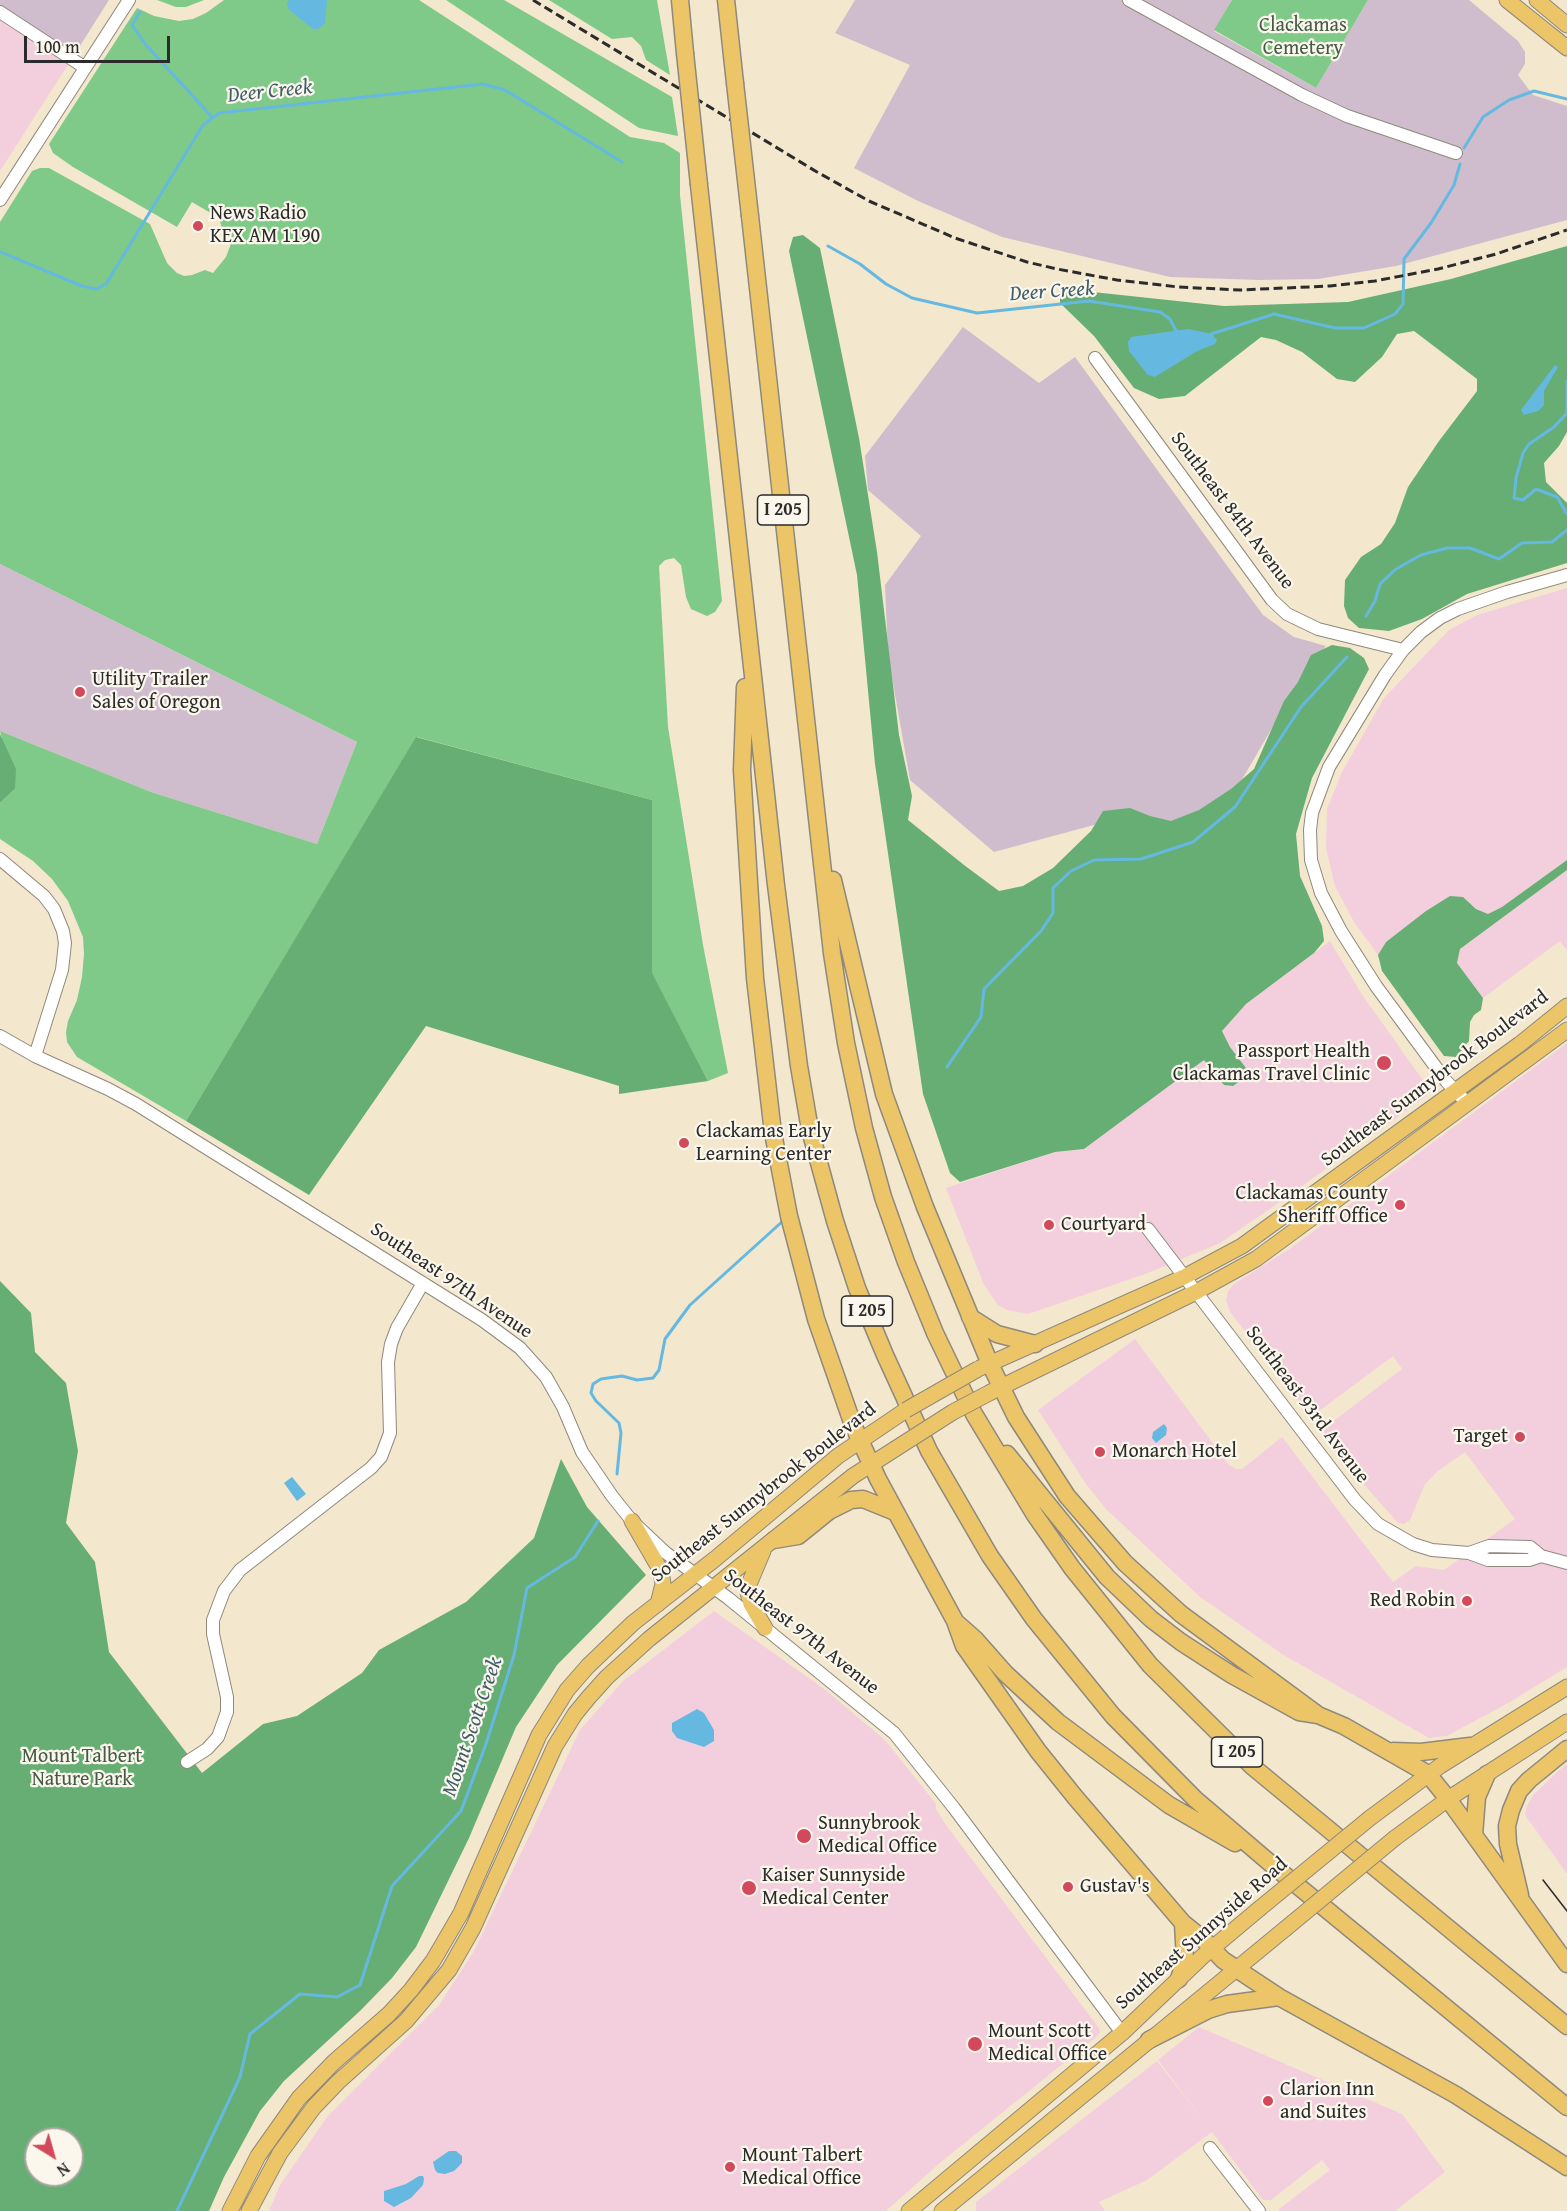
<!DOCTYPE html>
<html>
<head>
<meta charset="utf-8">
<style>
  body { margin:0 }
  #map { position:relative; width:1567px; height:2211px; overflow:hidden; background:#f3e7ce; font-family:"Gentium Book Plus",serif }
  canvas { display:block }
  .north { position:absolute; left:24px; top:2127px; width:60px; height:60px; box-sizing:border-box; background:#fbf7ec; border:2px solid #a8a59f; border-radius:50%; rotate:143deg; font-size:16px; font-weight:700; line-height:24px; text-align:center; color:#2b2b2b }
  .north::after { content:''; display:block; margin:auto; width:21px; height:27px; background:#d1495b; clip-path:polygon(50% 0,100% 100%,50% 72%,0 100%) }
  .scale { position:absolute; left:24px; top:36px; width:146px; height:27px; box-sizing:border-box; border:3px solid #2b2b2b; border-top:0; padding-left:8px; font-size:18px; line-height:21px; white-space:nowrap; color:#2b2b2b; -webkit-text-stroke:4px #fbf7ec; paint-order:stroke }
</style>
</head>
<body>
<div id="map">
<canvas width="1567" height="2211"></canvas>
<div class="north">N</div>
<div class="scale">100 m</div>
</div>
<script>
const ctx = document.querySelector('canvas').getContext('2d');
ctx.lineJoin = 'round';
function fillPath(path, color) { ctx.fillStyle = color; ctx.fill(path, 'evenodd'); }
const shape = rows => new Path2D(rows.map(r => 'M' + r).join(''));
function trace(path, color, width, dash) { ctx.strokeStyle = color; ctx.lineWidth = width; ctx.lineCap = dash ? 'butt' : 'round'; ctx.setLineDash(dash || []); ctx.stroke(path); }
function label(font, color, halo, rows, align = 'center') {
  ctx.font = font + ' "Gentium Book Plus",serif'; ctx.lineWidth = 4.5; ctx.setLineDash([]); ctx.textBaseline = 'middle'; ctx.strokeStyle = halo; ctx.fillStyle = color; for (const [text, x, y, turn = 0] of rows) {
    ctx.save(); ctx.translate(x, y); ctx.rotate((+turn || 0) * Math.PI / 180); ctx.textAlign = isNaN(turn) ? turn : align; if (halo) ctx.strokeText(text, 0, 0); ctx.fillText(text, 0, 0); ctx.restore();
  }
}
fillPath(shape([
  [0,16,71,60,0,171],
  [1567,588,1567,860,1502,907,1488,914,1476,909,1463,897,1386,942,1378,955,1354,922,1335,886,1326,849,1327,809,1342,772,1384,698,1449,630,1477,615],
  [1567,870,1567,951,1560,941,1483,998,1457,963,1460,949],
  [1330,941,1361,993,1427,1086,1426,1096,1290,1195,1220,1243,1148,1273,1028,1314,1007,1310,998,1305,984,1285,946,1188,1055,1152,1084,1149,1204,1059,1224,1085,1233,1086,1240,1081,1246,1068,1230,1047,1222,1031,1246,1004],
  [1567,1043,1567,1667,1510,1702,1458,1730,1447,1736,1429,1738,1282,1654,1199,1596,1106,1509,1086,1484,1038,1410,1135,1339,1229,1465,1236,1469,1242,1469,1282,1437,1393,1582,1416,1566,1444,1570,1515,1519,1465,1452,1438,1471,1425,1484,1410,1520,1404,1524,1398,1523,1338,1455,1323,1436,1323,1429,1402,1369,1393,1356,1315,1414,1308,1413,1230,1312,1226,1300,1228,1291,1234,1284,1291,1248],
  [714,1611,823,1688,885,1740,936,1804,936,1809,946,1825,1099,2028,1100,2033,1096,2037,941,2162,886,2211,269,2211,280,2185,327,2117,439,2005,474,1951,580,1730,623,1681],
  [1567,1763,1567,1874,1525,1815,1527,1806,1533,1795],
  [1199,2027,1402,2114,1445,2172,1395,2211,1279,2211,1279,2209,1330,2170,1322,2160,1271,2200,1263,2200,1212,2132,1147,2180,1099,2202,1105,2211,976,2211,976,2202,1157,2061,1203,2120,1158,2060]
]), '#f3cfde');
fillPath(shape([
  [0,0,109,0,71,60,0,16],
  [855,0,1232,0,1214,31,1316,88,1368,0,1469,0,1518,41,1525,52,1525,64,1518,75,1533,95,1567,106,1567,220,1396,266,1318,279,1259,280,1170,277,1002,237,918,201,854,168,910,65,835,33],
  [963,327,1039,383,1075,357,1263,615,1294,637,1326,646,1297,685,1240,783,1224,800,1145,833,1116,819,994,852,910,780,888,655,885,585,921,536,868,490,865,456],
  [0,564,357,742,317,844,151,792,0,731]
]), '#cfbdce');
fillPath(shape([
  [157,0,204,0,186,7,176,7],
  [224,0,419,0,630,137,664,143,680,153,680,195,722,601,715,612,707,616,691,609,686,597,681,565,674,558,665,560,659,566,668,727,703,945,728,1073,708,1081,652,974,652,800,417,737,186,1121,77,1057,67,1042,66,1032,68,1021,77,1000,82,977,84,954,83,937,68,901,52,879,33,861,0,839,0,803,15,789,0,731,151,792,317,844,357,742,0,564,0,222,32,171,40,168,49,168,150,224,167,263,177,273,184,276,192,275,205,270,213,273,226,257,232,241,231,236,222,228,219,218,192,202,177,227,73,167,53,153,49,144,137,8,154,16,179,21,193,19,206,13],
  [446,0,504,0,672,97,678,136,639,128],
  [549,0,657,0,670,75,646,60,641,46,632,37,612,39],
  [1232,0,1368,0,1316,88,1214,30]
]), '#7fca88');
fillPath(shape([
  [803,235,820,248,859,438,877,552,899,735,912,796,908,820,964,865,999,891,1023,886,1053,868,1091,831,1103,811,1130,808,1150,816,1171,821,1199,810,1231,789,1254,769,1284,701,1298,682,1311,655,1332,645,1350,648,1364,658,1369,669,1312,778,1296,834,1300,876,1322,926,1324,941,1314,953,1246,1004,1222,1031,1230,1047,1246,1068,1240,1081,1233,1086,1224,1085,1204,1060,1084,1149,1055,1152,960,1182,950,1173,923,1094,875,764,857,575,789,251,793,237],
  [1567,246,1567,432,1559,446,1544,463,1546,482,1567,503,1567,563,1467,594,1422,619,1389,631,1359,628,1348,618,1344,606,1345,580,1361,557,1381,544,1395,523,1408,487,1439,441,1477,391,1477,379,1414,331,1397,334,1382,357,1355,382,1337,379,1302,352,1276,340,1261,337,1185,396,1159,399,1134,388,1094,336,1060,303,1060,294,1074,290,1224,306,1348,302,1451,279],
  [0,734,16,769,15,789,0,803],
  [416,737,652,800,652,973,708,1081,619,1094,619,1086,426,1026,309,1195,186,1121],
  [1567,860,1567,870,1460,949,1457,963,1483,998,1481,1010,1474,1015,1470,1022,1469,1041,1456,1057,1444,1056,1382,971,1378,955,1386,942,1426,911,1450,896,1463,897,1476,909,1488,914,1502,907],
  [0,1281,31,1313,35,1352,66,1383,78,1451,66,1523,95,1562,109,1652,202,1773,263,1724,297,1716,362,1673,379,1650,466,1602,534,1538,561,1459,587,1507,646,1575,557,1665,516,1727,469,1838,416,1947,392,1978,361,2010,284,2081,260,2111,224,2177,209,2211,0,2211],
  [36,2139,72,2139,72,2175,36,2175]
]), '#67ae74');
fillPath(shape([
  [289,0,327,0,325,23,318,29,313,29,289,10,287,4],
  [1188,329,1212,334,1217,340,1215,344,1197,351,1155,377,1148,375,1129,351,1128,342,1131,337],
  [1555,365,1558,367,1544,391,1544,405,1538,411,1524,415,1521,410],
  [1164,1424,1167,1428,1166,1435,1156,1443,1152,1438,1153,1432],
  [292,1477,306,1494,297,1501,284,1483],
  [697,1709,704,1713,714,1730,714,1741,704,1747,677,1738,672,1731,672,1723],
  [449,2151,456,2151,462,2156,462,2163,454,2171,445,2174,438,2173,435,2170,433,2162],
  [419,2176,423,2176,424,2179,423,2185,411,2198,394,2207,384,2201,384,2191,406,2184]
]), '#65b9e1');
trace(shape([
  [140,12,132,25,146,45,212,117],
  [1464,148,1483,117,1509,100,1534,91,1567,99],
  [828,246,860,264,886,284,912,298,977,313,1089,301,1160,312,1170,319,1176,331,1179,332],
  [0,252,82,286,96,289,106,284,203,125,219,113,483,84,505,90,622,162],
  [1211,334,1274,314,1335,328,1364,328,1395,314,1403,304,1404,259,1431,223,1454,185,1460,164],
  [1567,381,1567,413,1554,427,1529,444,1523,453,1516,478,1514,498,1523,500,1536,489,1557,497,1567,514],
  [1366,616,1375,601,1380,584,1396,569,1421,555,1447,548,1470,548,1499,559,1522,543,1552,542,1567,530],
  [947,1067,981,1017,984,989,1041,931,1053,913,1053,888,1071,871,1094,860,1141,859,1193,842,1235,807,1301,707,1347,657],
  [617,1474,621,1433,619,1423,596,1401,591,1393,593,1384,601,1379,622,1376,637,1380,653,1378,659,1370,665,1339,690,1305,784,1220],
  [177,2211,240,2077,250,2034,300,1994,337,1997,360,1985,392,1886,461,1811,486,1744,514,1655,527,1588,575,1557,598,1521]
]), '#65b9e1', 3);
const minor = shape([
  [1129,0,1302,95,1347,116,1456,153],
  [0,12,84,67],
  [0,200,129,0],
  [1095,358,1272,600,1287,614,1318,629,1403,650],
  [0,859,44,896,54,909,63,931,65,943,62,970,35,1056],
  [0,1036,35,1056,108,1089,136,1104,482,1320,520,1348,546,1377,563,1407,582,1452,612,1496,632,1521,666,1553,728,1598,894,1733,954,1808,1122,2033],
  [1468,1104,1446,1081,1376,986,1341,931,1321,893,1311,860,1310,830,1312,813,1329,767,1385,675,1403,650,1421,632,1440,618,1458,609,1507,592,1567,575],
  [1148,1229,1355,1500,1378,1524,1413,1544,1432,1550,1469,1553,1489,1546,1530,1547,1541,1556,1567,1563],
  [1469,1553,1488,1560,1529,1560,1541,1556],
  [187,1762,207,1749,218,1737,227,1712,227,1697,213,1634,213,1620,224,1591,240,1570,371,1468,381,1457,390,1433,388,1362,391,1344,397,1328,423,1283],
  [1210,2148,1259,2211]
]);
const major = shape([
  [1507,0,1567,48],
  [1537,0,1567,25],
  [980,1368,1184,1277,1242,1246,1520,1044,1567,1006],
  [991,1392,1196,1292,1256,1259,1567,1030],
  [632,1521,661,1571,663,1584,658,1604],
  [763,1551,747,1589,751,1604,765,1628],
  [1370,1818,1440,1766,1567,1687],
  [1395,1838,1448,1799,1567,1722],
  [230,2211,258,2156,299,2098,334,2062,389,2014,411,1990,433,1961,461,1913,539,1735,567,1690,588,1666,633,1623,715,1559,838,1456,906,1410],
  [249,2211,280,2153,314,2107,338,2082,406,2021,449,1970,473,1928,555,1746,575,1714,589,1697,607,1677,649,1639,853,1476,895,1449],
  [909,2211,1122,2033,1203,1956,1259,1909],
  [942,2211,1285,1929]
]);
const highway = shape([
  [680,0,685,53],
  [726,0,735,83],
  [699,185,776,885,799,1066,810,1130,835,1221,857,1288,885,1355,929,1451,990,1556,1034,1619,1113,1716,1195,1799,1270,1863,1567,2107],
  [750,216,832,953,846,1043,864,1128,883,1197,906,1262,935,1333,974,1414,1035,1515,1072,1568,1150,1665,1253,1767,1567,2026],
  [745,687,742,770,755,978,773,1133,789,1216,816,1319,853,1425,878,1479,955,1621,964,1646,1038,1751,1075,1797,1183,1923,1203,1939,1223,1960,1279,1997,1456,2095,1567,2167],
  [833,880,884,1094,925,1207,990,1364,1016,1417,1067,1496,1125,1563,1181,1614,1318,1715],
  [970,1317,997,1334,1035,1344],
  [1007,1454,1107,1577,1151,1619,1181,1642,1232,1675,1299,1712,1318,1715,1344,1726,1428,1774,1448,1799,1567,1964],
  [774,1540,798,1536,829,1511,851,1500,863,1499,895,1512],
  [958,1624,975,1639,1005,1673,1058,1722,1169,1805,1235,1843],
  [1393,1751,1421,1752,1470,1746],
  [1474,1835,1477,1797,1487,1774],
  [1520,1895,1508,1844,1507,1826,1511,1810,1519,1791,1529,1780,1567,1749],
  [1179,1979,1185,1960,1183,1923],
  [1149,2040,1208,2010,1227,2004,1279,1997]
]);
trace(minor, '#8f897c', 14);
trace(major, '#8f897c', 17);
trace(highway, '#8f897c', 19);
trace(minor, '#fff', 12);
trace(major, '#ecc569', 15);
trace(highway, '#ecc569', 16);
trace(shape([
  [1543,1880,1567,1911]
]), '#2b2b2b', 1.5);
trace(shape([
  [533,0,817,172,869,201,955,238,1027,262,1057,269,1117,280,1178,287,1240,290,1330,286,1375,281,1438,269,1496,254,1567,230]
]), '#2b2b2b', 3, [9, 4.5]);
const majorBridge = shape([
  [906,1410,978,1369],
  [895,1449,953,1412,991,1392],
  [1259,1909,1370,1818],
  [1285,1929,1395,1838]
]);
const highwayBridge = shape([
  [685,53,699,185],
  [735,83,750,216]
]);
trace(majorBridge, '#8f897c', 17, []);
trace(highwayBridge, '#8f897c', 19, []);
trace(majorBridge, '#ecc569', 15);
trace(highwayBridge, '#ecc569', 16);
for (const [x, y, r, color] of [
  [198,226,6,"#d1495b"],
  [80,692,6,"#d1495b"],
  [1384,1063,8,"#d1495b"],
  [684,1143,6,"#d1495b"],
  [1400,1205,6,"#d1495b"],
  [1049,1225,6,"#d1495b"],
  [1520,1437,6,"#d1495b"],
  [1100,1452,6,"#d1495b"],
  [1467,1601,6,"#d1495b"],
  [804,1836,8,"#d1495b"],
  [1068,1887,6,"#d1495b"],
  [749,1888,8,"#d1495b"],
  [975,2044,8,"#d1495b"],
  [1268,2101,6,"#d1495b"],
  [730,2167,6,"#d1495b"]
]) { const dot = new Path2D(); dot.arc(x, y, r, 0, 2 * Math.PI); ctx.fillStyle = color; ctx.fill(dot); trace(dot, '#fbf7ec', 2); }
for (const [x, y, w] of [
  [783,510,51],
  [867,1311,51],
  [1237,1752,51]
]) { const box = new Path2D(); box.roundRect(x - w / 2, y - 15, w, 30, 4.5); ctx.fillStyle = '#fbf7ec'; ctx.fill(box); trace(box, '#2b2b2b', 1.5); }
label('bold 18px', '#2b2b2b', null, [
  ["I 205",783,510],
  ["I 205",867,1311],
  ["I 205",1237,1752]
]);
label('20px', '#445b47', '#fbf7ec', [
  ["Clackamas",1303,26],
  ["Cemetery",1303,49],
  ["Mount Talbert",82,1757],
  ["Nature Park",82,1780]
]);
label('20px', '#2b2b2b', '#fbf7ec', [
  ["News Radio",210,214],
  ["KEX AM 1190",210,237],
  ["Utility Trailer",92,680],
  ["Sales of Oregon",92,703],
  ["Passport Health",1370,1052,"right"],
  ["Clackamas Travel Clinic",1370,1075,"right"],
  ["Clackamas Early",696,1132],
  ["Learning Center",696,1155],
  ["Clackamas County",1388,1194,"right"],
  ["Sheriff Office",1388,1217,"right"],
  ["Courtyard",1061,1225],
  ["Target",1508,1437,"right"],
  ["Monarch Hotel",1112,1452],
  ["Red Robin",1455,1601,"right"],
  ["Sunnybrook",818,1824],
  ["Medical Office",818,1847],
  ["Kaiser Sunnyside",762,1876],
  ["Medical Center",762,1899],
  ["Gustav's",1080,1887],
  ["Mount Scott",988,2032],
  ["Medical Office",988,2055],
  ["Clarion Inn",1280,2090],
  ["and Suites",1280,2113],
  ["Mount Talbert",742,2156],
  ["Medical Office",742,2179]
], 'left');
label('20px', '#2b2b2b', '#fbf7ec', [
  ["Southeast 84th Avenue",1232,511,53],
  ["Southeast Sunnybrook Boulevard",1435,1079,-37],
  ["Southeast 97th Avenue",451,1281,34],
  ["Southeast 93rd Avenue",1307,1405,53],
  ["Southeast Sunnybrook Boulevard",764,1493,-38],
  ["Southeast 97th Avenue",801,1632,38],
  ["Southeast Sunnyside Road",1202,1934,-41]
]);
label('italic 21px', '#3f5d6b', '#fbf7ec', [
  ["Deer Creek",270,92,-6],
  ["Deer Creek",1052,292,-4],
  ["Mount Scott Creek",473,1727,-71]
]);
</script>
</body>
</html>
